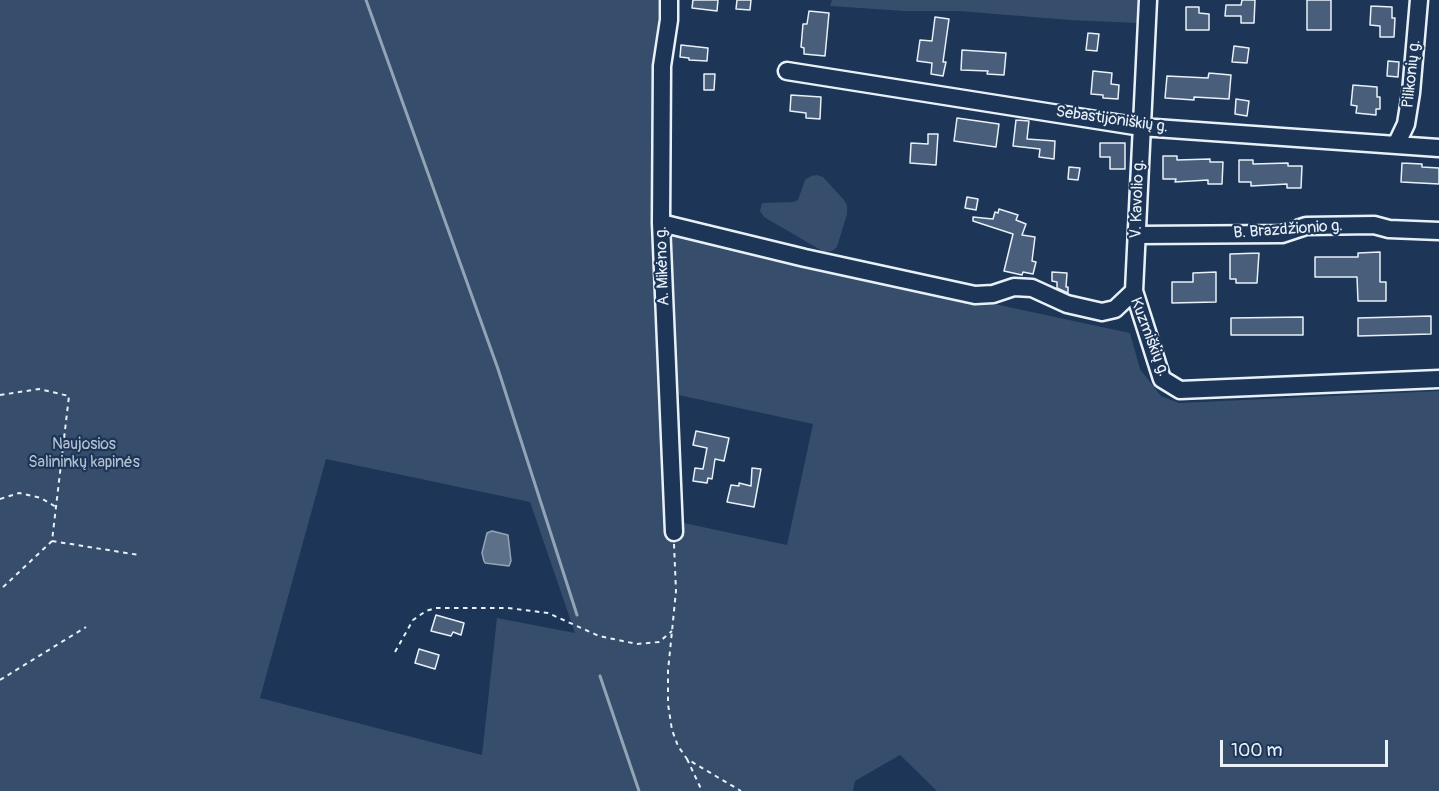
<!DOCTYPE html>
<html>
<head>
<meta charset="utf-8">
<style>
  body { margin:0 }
  #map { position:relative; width:1439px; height:791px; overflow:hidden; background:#1d3557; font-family:Pangolin,sans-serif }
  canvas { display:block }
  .scale { position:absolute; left:1220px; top:740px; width:168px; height:27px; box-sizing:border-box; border:3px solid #e8f1f8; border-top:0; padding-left:8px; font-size:18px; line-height:21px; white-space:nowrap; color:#e8f1f8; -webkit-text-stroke:4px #1d3557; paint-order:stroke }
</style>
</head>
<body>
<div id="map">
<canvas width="1439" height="791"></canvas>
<div class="scale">100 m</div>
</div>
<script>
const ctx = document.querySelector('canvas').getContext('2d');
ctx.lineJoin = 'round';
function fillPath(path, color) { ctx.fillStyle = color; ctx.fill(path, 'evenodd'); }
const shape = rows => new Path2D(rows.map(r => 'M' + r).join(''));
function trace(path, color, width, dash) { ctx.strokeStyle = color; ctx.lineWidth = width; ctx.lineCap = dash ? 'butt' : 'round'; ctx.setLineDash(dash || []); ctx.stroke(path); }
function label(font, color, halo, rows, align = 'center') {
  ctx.font = font + ' Pangolin,sans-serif'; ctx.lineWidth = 4.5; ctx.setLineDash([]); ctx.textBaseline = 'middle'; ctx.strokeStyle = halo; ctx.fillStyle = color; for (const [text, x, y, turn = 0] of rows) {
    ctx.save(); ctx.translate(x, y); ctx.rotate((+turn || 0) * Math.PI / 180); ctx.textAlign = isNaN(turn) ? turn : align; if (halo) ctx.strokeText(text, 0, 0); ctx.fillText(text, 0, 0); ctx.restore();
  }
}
fillPath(shape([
  [0,0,658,0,657,232,1130,333,1140,369,1161,396,1179,403,1439,391,1439,791,937,791,900,755,855,781,853,791,0,791],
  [660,391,813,424,787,545,665,519],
  [326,459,530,502,575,633,497,618,482,755,260,698],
  [832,0,1140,0,1138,23,1070,20,959,11,904,11,830,6],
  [817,175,823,177,844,200,847,205,847,214,837,247,832,251,824,252,764,217,760,211,762,203,793,202,798,200,805,180,811,176]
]), '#374d6c');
const water = shape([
  [492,531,508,535,511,561,509,566,485,563,484,561,482,553,487,533,492,531]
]);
fillPath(water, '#5d7089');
trace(water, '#95a4b5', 1.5);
trace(shape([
  [366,0,498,369,577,615],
  [600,676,639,791]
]), '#95a4b5', 3);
const building = shape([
  [693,0,718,0,717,11,692,8,693,0],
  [737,0,751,0,750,10,736,9,737,0],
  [1242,0,1255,0,1254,23,1241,23,1241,16,1225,16,1226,5,1241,5,1242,0],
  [1307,0,1331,0,1331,30,1307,30,1307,0],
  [1371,6,1392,7,1392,18,1395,18,1394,37,1380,37,1380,26,1370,25,1371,6],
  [1186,7,1199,7,1199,13,1209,14,1209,30,1186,30,1186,7],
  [809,11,829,13,825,56,804,54,804,48,801,47,803,24,807,24,809,11],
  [935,17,949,19,943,62,946,62,943,76,931,74,932,63,917,61,920,40,932,41,935,17],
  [1088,33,1099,34,1097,51,1086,50,1088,33],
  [681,45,708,48,707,61,689,60,689,58,680,57,681,45],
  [1234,46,1249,48,1247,63,1232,62,1234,46],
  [962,50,1006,53,1004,75,987,74,988,71,961,70,962,50],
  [1388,61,1399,62,1398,77,1387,76,1388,61],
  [1093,71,1112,73,1111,84,1119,85,1118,99,1103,98,1103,95,1091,94,1093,71],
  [1209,73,1231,75,1229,99,1194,97,1194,100,1165,98,1167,76,1208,78,1209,73],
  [704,74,715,74,714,90,704,90,704,74],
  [1353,85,1377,87,1377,97,1380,97,1380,109,1376,109,1376,115,1356,113,1357,106,1351,105,1353,85],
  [791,95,821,97,820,119,806,118,806,113,790,111,791,95],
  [1236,99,1249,101,1247,116,1235,114,1236,99],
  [957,118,999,124,996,147,954,141,957,118],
  [1016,120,1029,121,1027,139,1055,141,1054,159,1039,157,1040,149,1013,146,1016,120],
  [928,134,938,134,936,165,910,163,911,143,928,144,928,134],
  [1100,143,1125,143,1125,169,1110,169,1110,157,1100,157,1100,143],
  [1163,156,1177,156,1177,160,1210,159,1210,162,1223,162,1222,184,1208,184,1208,180,1175,182,1176,179,1163,179,1163,156],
  [1239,160,1253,160,1253,164,1288,163,1288,166,1302,166,1301,188,1287,188,1287,184,1251,186,1251,182,1239,182,1239,160],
  [1402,163,1422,164,1422,167,1439,168,1439,184,1401,182,1402,163],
  [1069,167,1080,168,1078,180,1068,179,1069,167],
  [967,197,978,199,976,210,965,208,967,197],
  [999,209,1018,215,1016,220,1026,224,1022,235,1035,237,1032,261,1036,262,1033,274,1023,272,1022,275,1004,271,1013,234,973,221,973,217,993,219,995,212,998,213,999,209],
  [1380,252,1380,282,1386,282,1386,301,1358,301,1357,277,1315,277,1315,257,1358,257,1358,253,1380,252],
  [1259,253,1257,283,1236,283,1236,279,1230,279,1230,254,1259,253],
  [1052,272,1067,273,1066,287,1068,287,1068,293,1057,288,1057,282,1052,281,1052,272],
  [1216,272,1216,302,1172,303,1172,282,1193,282,1193,273,1216,272],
  [1431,316,1431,334,1358,336,1358,318,1431,316],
  [1303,317,1303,335,1231,335,1231,318,1303,317],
  [696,431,729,438,724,461,715,459,712,479,708,478,707,483,693,481,695,468,703,469,707,448,693,445,696,431],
  [752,468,761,469,754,507,727,502,731,485,739,486,739,483,751,486,752,468],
  [436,615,464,623,461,635,453,632,451,636,431,631,436,615],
  [419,649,439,655,435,669,415,663,419,649]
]);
fillPath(building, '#495e7a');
trace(building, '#e8f1f8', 1.5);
const minor = shape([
  [669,0,669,20,662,66,661,223,674,532],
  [787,71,1141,127,1439,148],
  [1396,145,1406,124,1411,93,1419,0],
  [661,223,805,258,975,295,993,294,1014,287,1032,288,1067,304,1102,312,1115,309,1134,291,1162,379,1180,390,1439,379],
  [1137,235,1282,234,1306,226,1374,225,1389,229,1439,231],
  [1134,291,1148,0]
]);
trace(minor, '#e8f1f8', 21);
trace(shape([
  [0,395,39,389,69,396,52,541,0,590],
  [0,499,19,493,41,498,56,507],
  [52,541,139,555],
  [674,544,676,591,668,671,668,704,672,730,678,746,687,759,741,791],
  [395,652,413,620,426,611,436,608,508,608,548,613,599,636,637,644,659,642,672,631],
  [0,680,86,627],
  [687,759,702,791]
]), '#e8f1f8', 2, [4.5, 4.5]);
trace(minor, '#1d3557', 16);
label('16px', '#e8f1f8', '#1d3557', [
  ["Pilikonių g.",1412,74,-84],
  ["Sebastijoniškių g.",1112,120,8],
  ["V. Kavolio g.",1138,199,-88],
  ["B. Brazdžionio g.",1288,230,-4],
  ["A. Mikėno g.",663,266,-92],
  ["Kuzmiškių g.",1149,337,69]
]);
label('16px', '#b3c0ce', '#1d3557', [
  ["Naujosios",84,445],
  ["Salininkų kapinės",84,463]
]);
</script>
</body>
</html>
